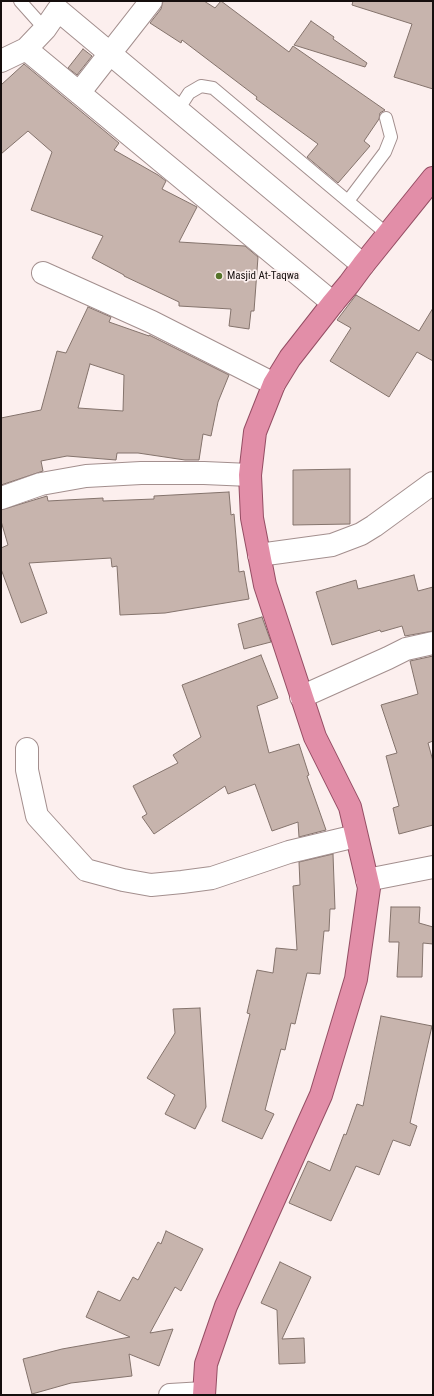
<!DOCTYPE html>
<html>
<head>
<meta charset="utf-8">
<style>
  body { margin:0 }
  #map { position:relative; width:434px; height:1396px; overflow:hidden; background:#fcefee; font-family:"Roboto Condensed",sans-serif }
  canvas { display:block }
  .frame { position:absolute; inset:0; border:2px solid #150e0d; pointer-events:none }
</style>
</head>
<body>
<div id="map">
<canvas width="434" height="1396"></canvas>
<div class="frame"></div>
</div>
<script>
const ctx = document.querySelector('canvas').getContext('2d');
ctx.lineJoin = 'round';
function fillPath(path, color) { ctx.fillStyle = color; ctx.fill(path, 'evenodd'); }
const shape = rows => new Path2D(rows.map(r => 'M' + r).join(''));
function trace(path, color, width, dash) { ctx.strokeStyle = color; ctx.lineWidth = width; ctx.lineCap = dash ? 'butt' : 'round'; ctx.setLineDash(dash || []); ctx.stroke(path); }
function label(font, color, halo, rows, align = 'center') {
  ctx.font = font + ' "Roboto Condensed",sans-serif'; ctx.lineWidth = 3.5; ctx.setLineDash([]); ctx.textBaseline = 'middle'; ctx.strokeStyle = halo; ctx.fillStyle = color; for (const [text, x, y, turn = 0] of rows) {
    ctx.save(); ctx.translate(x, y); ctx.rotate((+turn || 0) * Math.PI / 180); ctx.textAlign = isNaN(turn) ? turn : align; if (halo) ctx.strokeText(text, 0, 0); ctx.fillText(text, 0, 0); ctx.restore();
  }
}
const building = shape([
  [163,1,204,1,215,8,221,1,289,52,293,46,385,110,380,113,379,119,364,141,370,146,338,183,307,157,318,144,256,99,257,97,182,40,181,43,150,23,161,9,163,1],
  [353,1,433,1,433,89,394,77,412,24,352,5,353,1],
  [311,21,334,37,333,39,367,63,365,67,294,45,311,21],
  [83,49,92,56,77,75,68,68,83,49],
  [24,64,119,143,114,150,158,175,166,181,162,189,197,207,179,242,245,246,258,257,254,311,251,311,249,329,229,326,231,309,179,306,179,302,124,276,124,275,92,258,103,236,31,210,52,152,28,131,1,154,1,85,24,64],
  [356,295,419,331,433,308,433,361,417,352,389,397,330,361,351,328,337,320,356,295],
  [88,307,111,317,109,322,149,336,149,335,229,375,218,402,211,436,203,434,199,460,185,460,138,453,117,453,116,460,67,456,41,461,43,471,1,485,1,418,41,410,57,351,66,353,88,307],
  [90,364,124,375,123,411,78,408,90,364],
  [350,469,350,524,293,525,293,470,350,469],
  [229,492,231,515,234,514,239,572,244,571,249,599,165,613,120,615,117,566,112,567,111,558,29,563,47,613,21,623,1,569,1,548,8,545,1,521,1,510,47,496,48,501,103,498,103,501,154,499,154,496,229,492],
  [414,575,418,591,433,587,433,631,405,636,402,626,381,632,380,630,332,645,316,592,356,580,358,589,414,575],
  [262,617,271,642,244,649,238,624,262,617],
  [261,655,278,698,257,706,269,753,299,744,309,775,307,776,326,830,299,837,298,822,272,831,255,784,228,794,225,786,154,834,142,817,147,814,133,786,178,763,173,755,201,737,182,685,261,655],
  [433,656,433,741,428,743,433,761,433,825,399,834,393,808,399,806,386,756,397,753,381,705,418,694,410,661,433,656],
  [333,854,335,909,330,909,329,931,324,931,320,974,307,973,295,1024,291,1023,285,1050,281,1049,265,1110,274,1114,262,1139,222,1121,250,1014,247,1013,257,970,273,973,276,948,297,950,293,886,300,885,299,862,333,854],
  [391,907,420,907,419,923,433,927,433,944,423,943,422,977,397,977,399,942,389,942,391,907],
  [200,1008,206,1107,195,1129,165,1114,175,1095,147,1078,175,1033,173,1009,200,1008],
  [381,1016,432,1026,410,1123,417,1126,410,1146,393,1140,379,1175,356,1166,331,1221,289,1203,308,1161,330,1171,344,1134,346,1135,357,1104,363,1106,381,1016],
  [166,1231,203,1249,181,1291,175,1287,150,1333,173,1329,159,1366,129,1354,132,1376,71,1383,32,1394,23,1359,62,1349,130,1337,86,1317,98,1291,120,1301,133,1277,138,1280,158,1242,161,1244,166,1231],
  [280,1262,311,1277,282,1339,304,1338,305,1363,279,1364,277,1310,261,1303,280,1262]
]);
fillPath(building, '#c7b4ad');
trace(building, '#84736c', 1);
const service = shape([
  [20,1,45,29],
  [178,110,189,93,201,86,213,88,387,234],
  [348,201,385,152,391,137,386,118]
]);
const minor = shape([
  [26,49,333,303],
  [1,61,26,49,45,29,58,10,363,265],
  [79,93,151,1],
  [43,273,152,322,274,384],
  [1,498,41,484,86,476,141,473,204,473,250,475],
  [259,555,332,545,361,534,374,526,433,483],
  [301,697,388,658,406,649,433,643],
  [27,749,27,770,37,816,86,870,123,880,151,885,182,882,212,878,289,852,356,836],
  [367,880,433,867],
  [170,1395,204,1393]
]);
const trunk = shape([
  [204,1395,206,1364,226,1306,321,1095,356,979,369,888,350,807,315,737,265,585,252,518,250,475,255,432,274,384,290,358,333,303,349,284,363,265,433,178]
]);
trace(service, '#a38f8e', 14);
trace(minor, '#a38f8e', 24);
trace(trunk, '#954e64', 24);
trace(service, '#fff', 12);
trace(minor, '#fff', 22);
trace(trunk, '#e28ea8', 22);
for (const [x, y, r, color] of [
  [219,276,4,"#55742a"]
]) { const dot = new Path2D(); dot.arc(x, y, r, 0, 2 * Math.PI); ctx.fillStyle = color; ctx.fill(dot); trace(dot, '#fcefee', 1.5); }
label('11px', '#150e0d', '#fcefee', [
  ["Masjid At-Taqwa",227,276]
], 'left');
</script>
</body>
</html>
